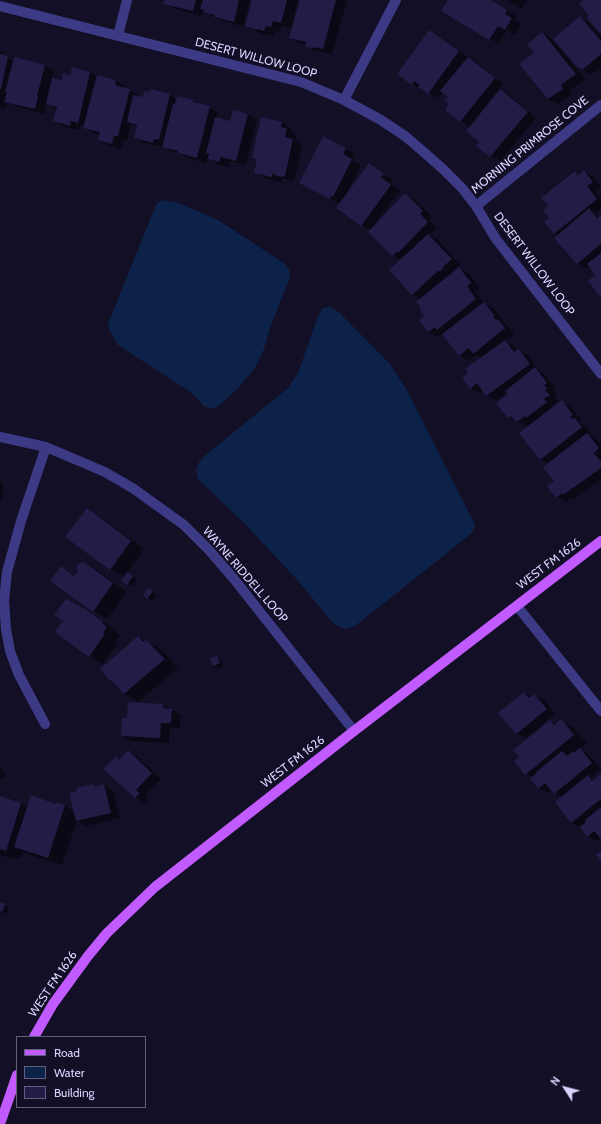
<!DOCTYPE html>
<html>
<head>
<meta charset="utf-8">
<style>
  body { margin:0 }
  #map { position:relative; width:601px; height:1124px; overflow:hidden; background:#130f26; font-family:Cabin,sans-serif }
  canvas { display:block }
  .legend { position:absolute; left:16px; top:1036px; width:130px; height:72px; box-sizing:border-box; background:#130f26; border:1px solid #625e7d; margin:0; padding:5px 7px; list-style:none; font-size:12px; color:#d9d4ff }
  .legend li { display:flex; align-items:center; gap:8px; height:20px }
  .legend b { width:20px; border:1px solid #625e7d }
  .north { position:absolute; left:545px; top:1068px; width:40px; height:40px; -webkit-text-stroke:3px #130f26; paint-order:stroke; rotate:306deg; font-size:11px; font-weight:700; line-height:16px; text-align:center; color:#d9d4ff }
  .north::after { content:''; display:block; margin:auto; width:14px; height:18px; background:#d9d4ff; clip-path:polygon(50% 0,100% 100%,50% 72%,0 100%) }
</style>
</head>
<body>
<div id="map">
<canvas width="601" height="1124"></canvas>
<ul class="legend">
<li><b style="height:5px;background:#c25bff"></b>Road</li>
<li><b style="height:11px;background:#0c2248"></b>Water</li>
<li><b style="height:11px;background:#241b47"></b>Building</li>
</ul>
<div class="north">N</div>
</div>
<script>
const ctx = document.querySelector('canvas').getContext('2d');
ctx.lineJoin = 'round';
function fillPath(path, color) { ctx.fillStyle = color; ctx.fill(path, 'evenodd'); }
const shape = rows => new Path2D(rows.map(r => 'M' + r).join(''));
function trace(path, color, width, dash) { ctx.strokeStyle = color; ctx.lineWidth = width; ctx.lineCap = dash ? 'butt' : 'round'; ctx.setLineDash(dash || []); ctx.stroke(path); }
function label(font, color, halo, rows, align = 'center') {
  ctx.font = font + ' Cabin,sans-serif'; ctx.lineWidth = 3; ctx.setLineDash([]); ctx.textBaseline = 'middle'; ctx.strokeStyle = halo; ctx.fillStyle = color; for (const [text, x, y, turn = 0] of rows) {
    ctx.save(); ctx.translate(x, y); ctx.rotate((+turn || 0) * Math.PI / 180); ctx.textAlign = isNaN(turn) ? turn : align; if (halo) ctx.strokeText(text, 0, 0); ctx.fillText(text, 0, 0); ctx.restore();
  }
}
fillPath(shape([
  [161,200,179,203,218,220,285,264,289,269,290,277,270,328,264,349,255,368,238,388,219,406,213,409,204,406,192,393,118,345,111,333,108,324,156,205],
  [331,307,340,313,390,364,408,392,475,525,472,533,355,626,345,629,338,626,332,622,300,583,248,527,198,479,196,470,199,462,207,454,288,388,298,373,318,316,323,308]
]), '#0c2248');
fillPath(shape([
  [165,0,250,0,243,26,225,22,203,11,202,16,173,8,164,3],
  [253,0,298,0,291,28,282,26,280,32,275,30,274,36,266,35,256,31,247,26],
  [301,0,347,0,332,54,315,51,306,46,307,45,300,43,291,38],
  [449,0,489,0,516,16,514,20,521,24,515,35,507,30,499,44,443,10],
  [507,0,528,0,521,9],
  [580,17,589,23,601,36,601,66,592,74,579,69],
  [430,31,477,63,503,84,499,90,510,96,536,118,500,161,491,156,470,127,461,121,451,104,449,97,443,92,438,98,412,84],
  [542,33,551,38,585,79,569,91,572,94,558,104,548,99,535,53],
  [0,51,4,53,3,56,14,61,45,66,54,71,52,79,62,81,70,76,72,69,90,73,97,77,97,76,116,81,125,86,125,88,138,95,138,97,144,98,150,93,151,90,170,95,177,99,193,101,218,112,217,119,231,122,234,111,248,115,257,120,246,165,230,161,229,167,218,164,207,158,206,163,188,158,181,154,172,152,162,146,162,147,145,143,135,138,137,127,131,124,127,141,123,140,121,149,108,145,99,140,100,135,94,133,85,127,80,126,79,130,63,126,54,121,57,109,47,104,44,114,15,106,8,102,6,109,0,108],
  [262,118,282,123,291,128,291,132,296,135,295,141,302,145,294,181,291,181,282,178,281,182,265,178,255,172,258,160,254,157],
  [346,149,355,154,352,160,361,165,347,193,348,193,369,164,392,180,390,183,400,191,375,224,376,225,406,195,415,200,432,217,429,220,437,228,429,235,438,240,460,265,452,273,453,274,459,269,469,274,480,288,475,292,484,303,493,308,503,321,502,322,507,325,514,334,505,341,514,346,518,351,519,350,528,355,538,370,544,374,555,388,553,390,556,394,554,395,558,401,553,405,554,407,562,401,571,407,581,420,579,422,584,425,591,433,588,435,596,439,601,446,601,479,573,499,571,498,566,502,557,497,555,481,548,464,541,459,520,434,528,427,509,417,498,403,509,395,507,392,496,401,487,395,483,390,480,393,470,388,469,373,482,358,477,355,469,361,460,355,443,333,438,337,429,332,420,321,426,316,421,299,412,294,401,260,393,255,371,230,361,225,340,204,310,188],
  [584,171,593,177,601,187,595,192,601,199,601,209,595,213,600,217,601,216,601,296,597,275,590,266,587,269,578,263,559,235,554,233,550,218,549,206,575,172,580,175],
  [0,482,3,483,2,499,0,500],
  [87,510,101,518,144,549,127,573,137,580,132,586,128,584,125,577,110,569],
  [84,563,98,571,127,592,107,619,94,611,61,568,76,576],
  [148,589,157,595,152,601,144,595],
  [84,610,116,630,115,632,120,635,116,641,118,643,103,664,89,656],
  [138,637,160,649,178,668,138,702,125,694,115,683,111,680],
  [217,657,221,659,223,666,218,668,213,665],
  [524,693,532,697,534,695,544,700,555,714,526,738,516,733],
  [163,705,181,715,180,728,170,728,169,743,132,741,122,736,128,720],
  [550,721,556,724,561,721,575,729,587,743,580,749,589,755,601,769,590,778,594,780,601,775,601,838,597,841,588,836,581,828,572,823,556,803,562,797,555,793,552,790,548,793,539,788,532,778,526,774,520,757],
  [129,751,138,757,161,779,145,795,149,799,145,803,136,798,105,769,116,757,120,760],
  [0,767,6,776,0,780],
  [94,785,97,787,104,785,113,791,120,818,86,826,77,820,62,865,29,855,23,851,20,859,14,857,13,859,0,855,0,797,21,804,28,807,56,805,56,804,65,806,75,812],
  [0,903,9,907,7,914,0,911]
]), '#0007');
fillPath(shape([
  [164,0,196,0,193,11,163,4],
  [203,0,239,0,234,22,214,17,215,15,203,12,204,10,200,9],
  [252,0,287,0,281,23,273,21,271,27,266,26,264,31,257,29,257,30,245,26],
  [300,0,336,0,323,49,314,47,313,48,307,47,305,46,306,42,289,38],
  [448,0,491,0,507,10,505,14,512,18,505,30,498,26,489,40,441,11],
  [583,0,601,0,601,34,587,18,589,16,579,3],
  [580,16,601,41,601,54,582,70,580,68,579,69,553,39],
  [429,30,459,51,428,94,418,87,420,85,414,81,412,85,397,74],
  [542,32,576,74,561,85,563,89,548,99,519,64,534,53,527,44],
  [0,54,8,56,1,89,0,89],
  [14,57,45,65,37,96,38,96,35,109,4,102,7,92,5,92],
  [468,57,495,78,460,122,445,110,449,104,444,101,448,97,440,91],
  [72,67,90,72,78,123,71,121,70,126,53,121,57,107,46,104,52,78,62,80,63,73,70,75],
  [97,75,116,80,115,85,130,89,118,136,114,136,112,144,98,140,100,132,83,128],
  [150,89,170,94,159,140,154,139,153,143,134,138,137,125,127,122,133,95,143,97,144,91,150,92],
  [500,89,528,112,490,157,476,146,479,142,466,131],
  [177,96,194,100,193,102,210,106,197,158,178,153,178,151,162,147,173,104,175,104],
  [233,110,248,114,236,161,221,157,219,162,208,159,209,154,206,153,215,117,230,121],
  [261,117,282,122,281,127,287,129,285,137,293,139,285,176,281,177,275,175,273,173,272,177,254,173,257,159,252,158],
  [323,136,346,148,343,154,352,159,333,197,331,196,330,199,299,183],
  [369,163,384,174,381,177,391,185,361,226,336,208],
  [584,170,593,182,587,186,597,199,554,234,544,222,549,218,543,210,548,206,541,198,575,171,578,175],
  [405,193,423,211,420,214,428,222,398,253,397,251,392,256,368,232],
  [589,208,597,218,601,215,601,244,577,264,554,238],
  [428,234,452,259,444,266,441,271,438,271,412,295,389,270],
  [601,253,601,298,588,281,595,275,587,264],
  [459,267,471,283,467,286,476,299,437,330,435,327,428,332,419,320,424,316,420,310,421,308,416,302],
  [484,302,495,316,493,316,496,320,498,319,505,328,473,354,469,348,459,356,442,334],
  [505,340,514,352,519,349,530,364,486,396,477,383,470,389,462,378,468,373,465,369],
  [535,367,547,383,544,385,547,388,545,390,550,395,544,399,547,402,526,418,525,416,517,422,510,416,508,418,496,403,508,394,505,391],
  [562,400,573,415,570,416,573,419,575,418,582,427,540,460,519,433],
  [587,433,599,448,594,453,601,462,601,468,563,495,562,493,556,498,547,486,554,481,543,467],
  [87,508,131,541,110,570,65,537],
  [84,562,113,583,93,612,50,581,61,566,74,576,78,571,76,568,80,563],
  [127,572,133,576,127,585,121,581],
  [148,588,153,591,147,599,143,595],
  [66,599,85,609,103,622,102,623,107,627,103,633,105,634,89,657,57,634,56,630,61,623,65,622,54,615],
  [138,636,143,642,146,640,165,659,124,694,111,680,110,681,100,669],
  [217,656,220,663,213,666,210,658],
  [524,692,529,698,534,694,547,709,516,734,498,713],
  [128,702,163,704,163,708,172,709,171,723,161,723,160,738,121,736,122,718,127,718],
  [561,719,574,735,525,775,514,761,519,757,513,750,550,720,554,725],
  [580,748,592,763,554,794,545,783,538,789,530,778,537,773,536,772,562,751,567,756,572,752,573,753],
  [128,750,152,773,136,790,140,793,135,798,103,769,116,756,119,760],
  [601,774,601,799,571,823,555,802,588,775,592,781],
  [94,784,95,787,104,784,111,813,76,821,69,793,77,791,76,788],
  [31,795,55,804,56,802,65,805,48,858,14,847],
  [0,796,21,803,6,851,0,849],
  [601,807,601,839,594,831,587,837,580,827,586,822,585,820],
  [601,851,601,862,596,855],
  [0,902,5,904,2,912,0,911]
]), '#241b47');
trace(shape([
  [0,6,301,82,344,100,381,120,405,136,426,154,443,169,462,188,476,206,496,239,601,374],
  [118,36,127,0],
  [344,100,396,0],
  [476,206,601,105],
  [0,437,46,447,105,472,134,489,184,525,209,550,234,579,354,731],
  [517,606,601,711],
  [45,724,19,675,10,651,6,629,4,600,7,572,21,521,46,447]
]), '#3d3a85', 10);
trace(shape([
  [34,1037,53,1004,88,956,107,933,155,887,354,731,601,541],
  [0,1124,17,1075]
]), '#c25bff', 10);
label('12px', '#d9d4ff', '#130f26', [
  ["DESERT WILLOW LOOP",256,58,15],
  ["MORNING PRIMROSE COVE",530,145,-39],
  ["DESERT WILLOW LOOP",534,264,53],
  ["WEST FM 1626",549,564,-37],
  ["WAYNE RIDDELL LOOP",245,575,49],
  ["WEST FM 1626",293,762,-38],
  ["WEST FM 1626",53,984,-56]
]);
</script>
</body>
</html>
